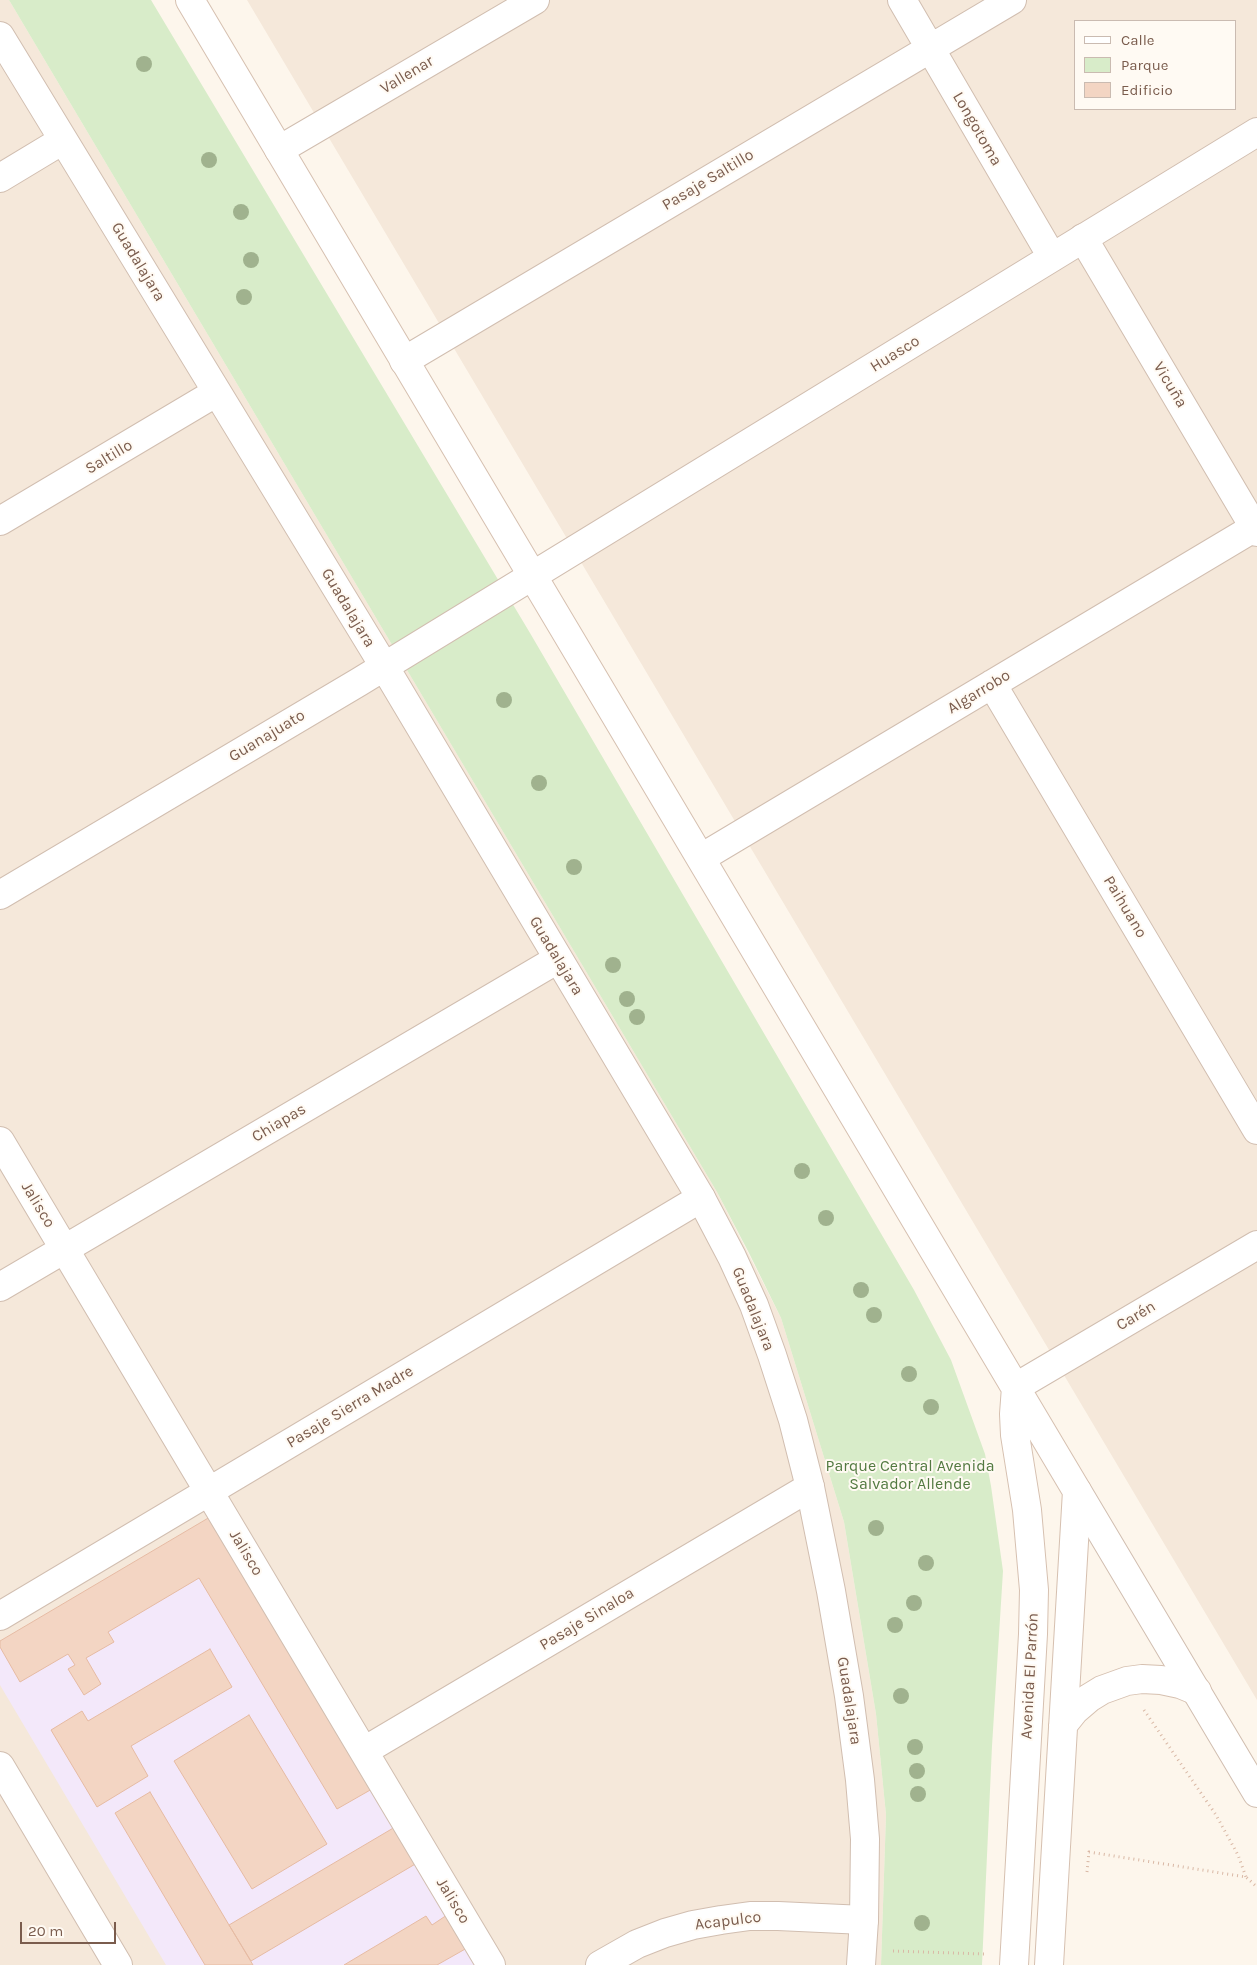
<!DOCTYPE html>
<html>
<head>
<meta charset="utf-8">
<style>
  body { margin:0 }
  #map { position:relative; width:1257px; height:1965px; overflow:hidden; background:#fdf6ec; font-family:Karla,sans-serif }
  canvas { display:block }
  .legend { position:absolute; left:1074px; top:20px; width:162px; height:90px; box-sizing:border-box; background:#fffaf3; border:1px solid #cabbb1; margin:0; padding:6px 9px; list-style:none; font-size:15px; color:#7a5c4d }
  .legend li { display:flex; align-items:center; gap:10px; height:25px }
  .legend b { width:25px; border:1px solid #cabbb1 }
  .scale { position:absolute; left:20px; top:1922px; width:96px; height:22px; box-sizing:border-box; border:2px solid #7a5c4d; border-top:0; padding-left:6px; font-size:15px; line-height:18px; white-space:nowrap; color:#7a5c4d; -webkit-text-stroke:4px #fffaf3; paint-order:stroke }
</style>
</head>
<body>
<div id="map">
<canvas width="1257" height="1965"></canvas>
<ul class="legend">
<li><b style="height:6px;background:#fff"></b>Calle</li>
<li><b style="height:14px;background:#d8ecc9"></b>Parque</li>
<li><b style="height:14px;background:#f3d5c3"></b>Edificio</li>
</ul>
<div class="scale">20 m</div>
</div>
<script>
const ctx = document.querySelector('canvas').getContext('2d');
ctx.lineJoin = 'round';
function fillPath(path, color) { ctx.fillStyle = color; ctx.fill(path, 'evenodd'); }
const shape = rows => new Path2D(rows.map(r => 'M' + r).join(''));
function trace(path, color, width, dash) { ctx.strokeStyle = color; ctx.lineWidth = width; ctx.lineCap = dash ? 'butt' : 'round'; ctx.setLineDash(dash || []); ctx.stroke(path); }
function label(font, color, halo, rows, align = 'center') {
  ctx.font = font + ' Karla,sans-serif'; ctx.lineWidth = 4; ctx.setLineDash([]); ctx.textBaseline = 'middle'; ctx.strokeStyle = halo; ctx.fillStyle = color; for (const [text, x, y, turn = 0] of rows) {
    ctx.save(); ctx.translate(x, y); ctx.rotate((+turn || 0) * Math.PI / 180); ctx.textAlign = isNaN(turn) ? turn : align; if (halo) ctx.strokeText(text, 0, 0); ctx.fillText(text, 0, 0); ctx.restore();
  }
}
fillPath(shape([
  [0,0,9,0,717,1192,781,1318,844,1522,876,1714,886,1815,881,1965,0,1965],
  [247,0,1257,0,1257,1700],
  [1076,21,1236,21,1236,109,1076,109]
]), '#f5e8da');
fillPath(shape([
  [210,1517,477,1965,166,1965,0,1685,0,1641]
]), '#f3e8fa');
fillPath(shape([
  [9,0,151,0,530,633,914,1290,951,1360,985,1454,991,1486,1003,1571,992,1746,982,1965,881,1965,886,1815,876,1714,844,1522,781,1318,749,1253,717,1192]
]), '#d8ecc9');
const building = shape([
  [210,1517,372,1789,337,1809,199,1578,108,1632,114,1642,86,1658,101,1684,84,1695,68,1669,75,1665,68,1654,20,1682,0,1647,0,1641,210,1517],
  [210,1649,232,1687,131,1746,148,1776,97,1807,51,1730,82,1711,88,1721,210,1649],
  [249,1715,327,1844,252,1889,174,1761,249,1715],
  [150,1792,229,1925,253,1965,205,1965,115,1813,150,1792],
  [395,1827,417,1863,251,1961,229,1925,395,1827],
  [447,1915,467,1948,437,1965,344,1965,426,1916,432,1925,447,1915]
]);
fillPath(building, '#f3d5c3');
trace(building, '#e6bba3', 1);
const minor = shape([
  [902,0,1052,257],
  [0,36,384,666],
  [279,150,535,0],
  [0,178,63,140],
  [1083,238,1257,532],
  [404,361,1012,0],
  [0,521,217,392],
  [992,684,1257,1130],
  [701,858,1257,526],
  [0,1141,491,1965],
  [0,1287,558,959],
  [1016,1387,1257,1245],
  [0,1616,701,1198],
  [364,1751,810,1487],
  [0,1766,118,1965],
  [600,1965,637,1944,665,1933,693,1925,721,1920,750,1916,778,1916,864,1920]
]);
const tertiary = shape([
  [384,666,701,1198,732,1257,754,1305,772,1355,793,1420,810,1487,831,1591,849,1696,860,1780,865,1839,864,1920,861,1965],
  [0,895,359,682,1257,132],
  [1077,1491,1257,1793]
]);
const secondary = shape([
  [190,0,1077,1491,1049,1965],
  [1063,1725,1075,1710,1089,1698,1102,1690,1127,1681,1142,1679,1161,1680,1180,1684,1197,1691],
  [1014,1965,1033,1634,1034,1590,1027,1510,1015,1435,1014,1414,1016,1387]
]);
trace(minor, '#d1beb0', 30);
trace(tertiary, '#d1beb0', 30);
trace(secondary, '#d6c0b0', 30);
trace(shape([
  [1144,1710,1216,1815,1238,1855,1246,1877],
  [1087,1872,1089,1852,1246,1877,1257,1887],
  [893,1951,984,1954]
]), '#d9b8a5', 3, [1, 4]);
trace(minor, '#fff', 28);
trace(tertiary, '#fff', 28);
trace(secondary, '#fff', 28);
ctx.fillStyle = '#a0b28e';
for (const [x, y] of [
  [144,64],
  [209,160],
  [241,212],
  [251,260],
  [244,297],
  [504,700],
  [539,783],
  [574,867],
  [613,965],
  [627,999],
  [637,1017],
  [802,1171],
  [826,1218],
  [861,1290],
  [874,1315],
  [909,1374],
  [931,1407],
  [876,1528],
  [926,1563],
  [914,1603],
  [895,1625],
  [901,1696],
  [915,1747],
  [917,1771],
  [918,1794],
  [922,1923]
]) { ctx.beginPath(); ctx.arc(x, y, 8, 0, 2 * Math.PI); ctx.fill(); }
label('16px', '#7a5c4d', '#fffaf3', [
  ["Vallenar",407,75,-31],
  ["Longotoma",977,129,60],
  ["Pasaje Saltillo",708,180,-31],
  ["Guadalajara",138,262,59],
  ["Huasco",895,354,-32],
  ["Vicuña",1170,385,59],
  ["Saltillo",109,457,-31],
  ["Guadalajara",348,608,59],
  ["Algarrobo",979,692,-31],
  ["Guanajuato",267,736,-31],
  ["Paihuano",1125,907,59],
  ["Guadalajara",556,956,59],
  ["Chiapas",279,1123,-31],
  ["Jalisco",38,1205,59],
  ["Guadalajara",753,1309,68],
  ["Carén",1136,1316,-31],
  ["Pasaje Sierra Madre",350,1407,-31],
  ["Jalisco",246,1553,59],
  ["Pasaje Sinaloa",587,1619,-31],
  ["Avenida El Parrón",1030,1676,-87],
  ["Guadalajara",849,1701,81],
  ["Jalisco",453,1901,59],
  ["Acapulco",728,1921,-7]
]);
label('16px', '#537a41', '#fffaf3', [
  ["Parque Central Avenida",910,1466],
  ["Salvador Allende",910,1484]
]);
</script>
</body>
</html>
